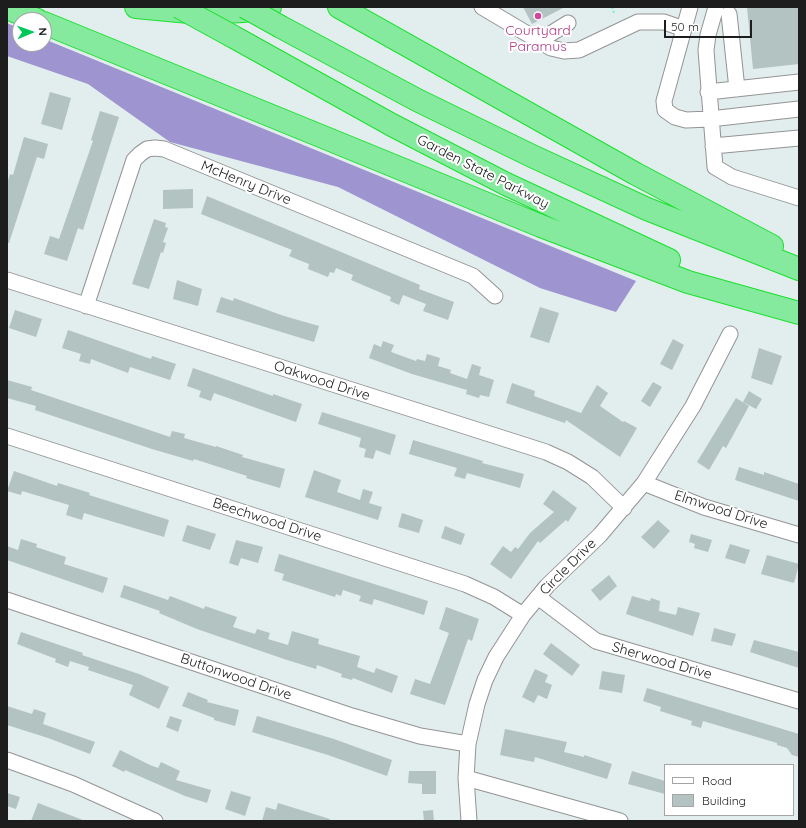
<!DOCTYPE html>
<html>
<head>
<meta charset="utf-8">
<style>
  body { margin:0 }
  #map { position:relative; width:806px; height:828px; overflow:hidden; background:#e2edee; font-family:Quicksand,sans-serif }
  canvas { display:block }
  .frame { position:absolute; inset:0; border:8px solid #1d1d1d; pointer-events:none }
  .legend { position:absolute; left:664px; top:764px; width:130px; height:52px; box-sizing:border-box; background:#fff; border:1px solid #a5a5a5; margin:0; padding:5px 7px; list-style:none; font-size:12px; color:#1d1d1d }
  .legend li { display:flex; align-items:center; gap:8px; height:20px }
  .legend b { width:20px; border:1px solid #a5a5a5 }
  .north { position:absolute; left:12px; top:12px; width:40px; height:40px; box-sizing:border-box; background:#fff; border:1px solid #a5a5a5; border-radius:50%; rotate:88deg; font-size:11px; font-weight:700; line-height:16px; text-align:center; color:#1d1d1d }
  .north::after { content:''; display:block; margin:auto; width:14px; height:18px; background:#00c958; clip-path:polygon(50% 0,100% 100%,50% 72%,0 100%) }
  .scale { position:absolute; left:664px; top:20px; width:88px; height:18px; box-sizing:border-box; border:2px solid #1d1d1d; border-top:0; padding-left:5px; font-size:12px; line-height:14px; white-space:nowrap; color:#1d1d1d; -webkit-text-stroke:3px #fff; paint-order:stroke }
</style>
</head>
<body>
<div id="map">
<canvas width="806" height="828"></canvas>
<div class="frame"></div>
<ul class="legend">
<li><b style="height:5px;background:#fff"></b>Road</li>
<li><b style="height:11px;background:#b2c3c1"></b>Building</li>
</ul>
<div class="north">N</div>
<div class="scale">50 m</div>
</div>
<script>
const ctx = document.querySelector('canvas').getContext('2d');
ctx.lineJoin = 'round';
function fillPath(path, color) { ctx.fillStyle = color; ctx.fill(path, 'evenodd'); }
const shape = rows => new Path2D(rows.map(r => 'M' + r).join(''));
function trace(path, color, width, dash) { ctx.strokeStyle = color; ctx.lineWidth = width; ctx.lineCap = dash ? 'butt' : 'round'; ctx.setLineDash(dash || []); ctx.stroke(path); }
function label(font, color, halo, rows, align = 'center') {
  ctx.font = font + ' Quicksand,sans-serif'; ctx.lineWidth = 4; ctx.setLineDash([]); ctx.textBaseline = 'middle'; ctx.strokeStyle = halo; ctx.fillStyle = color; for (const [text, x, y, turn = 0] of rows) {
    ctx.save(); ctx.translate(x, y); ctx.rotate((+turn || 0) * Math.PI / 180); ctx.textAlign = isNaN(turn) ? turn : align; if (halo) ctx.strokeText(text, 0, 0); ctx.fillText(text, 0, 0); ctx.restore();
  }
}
fillPath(shape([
  [7,23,20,29,20,44,44,44,44,39,636,281,616,312,540,288,338,187,170,142,88,84,7,56]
]), '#9d94d0');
fillPath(shape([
  [523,7,565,7,532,24],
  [747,7,799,7,799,64,753,69],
  [50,92,71,98,62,130,41,124],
  [100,111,119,117,83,230,78,228,67,261,44,254,50,236,59,239,93,141,91,140],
  [24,137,48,144,44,159,37,157,9,243,7,243,7,184,10,174,13,175],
  [193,189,193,208,163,209,163,190],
  [207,196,420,285,419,289,454,302,448,320,423,311,426,304,403,295,399,305,390,301,391,297,351,280,353,275,336,268,334,273,330,272,328,277,308,269,309,264,289,256,292,250,201,214],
  [154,219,166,223,165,227,168,228,163,242,166,243,163,253,161,252,149,289,132,284],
  [177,280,202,289,198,306,173,299],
  [221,297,233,301,234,298,284,316,319,326,314,342,216,312],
  [540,307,559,313,549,343,530,337],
  [15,310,42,319,36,337,9,328],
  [68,330,151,359,152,356,176,364,170,380,130,367,128,373,91,359,90,364,79,361,81,354,62,348],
  [673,339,684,345,672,370,660,364],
  [383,341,394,345,391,352,416,361,417,359,425,361,427,354,440,358,438,366,451,370,450,373,467,379,472,364,481,367,479,375,494,380,489,397,480,395,479,398,466,394,467,390,412,374,369,358,374,344,381,347],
  [759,348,782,356,772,385,751,378],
  [193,368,273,396,273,394,302,404,296,422,214,393,211,401,199,397,201,391,187,386],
  [7,380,32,387,31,390,170,437,172,431,185,434,184,438,216,447,216,446,243,455,242,457,285,469,280,488,246,478,247,476,194,459,193,461,152,449,35,410,36,406,7,398],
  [653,382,662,387,650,407,641,401],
  [512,383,535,391,534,396,581,413,597,385,608,393,600,406,623,422,624,421,637,428,620,457,566,420,565,423,506,403],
  [749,391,762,399,756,409,743,402],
  [736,398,749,406,726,448,723,446,709,470,697,462],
  [322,412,396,435,390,455,376,450,373,459,364,457,366,449,359,447,361,438,318,424],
  [413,440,483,461,482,463,524,474,520,488,467,473,465,479,454,476,457,468,409,454],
  [739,467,764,475,764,472,799,484,799,501,735,480],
  [314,470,341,480,337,492,360,500,363,489,373,492,369,503,382,507,378,520,305,497],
  [14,471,57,486,58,483,90,493,89,495,169,520,164,537,84,513,82,520,66,515,69,505,22,491,21,495,7,491],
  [553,490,577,508,568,522,566,520,540,543,538,541,511,579,490,564,503,546,511,552,515,547,518,549,530,533,554,512,543,504],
  [402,513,423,520,419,533,398,527],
  [658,520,670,531,654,549,641,537],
  [187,525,216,534,210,550,182,541],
  [445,526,465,534,461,545,441,538],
  [691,534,712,540,708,552,694,548,695,544,689,542],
  [21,539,37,544,36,547,66,557,64,564,108,578,103,593,7,560,7,546,18,550],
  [236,540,263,547,258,563,241,558,238,566,229,563],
  [730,544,750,550,745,564,725,558],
  [279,554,428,601,424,615,374,599,372,605,359,601,361,596,343,590,341,596,336,594,335,597,282,580,284,574,274,571],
  [767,555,799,564,794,583,761,574],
  [609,575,617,586,600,601,591,590],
  [124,585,168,600,170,596,204,609,205,606,237,617,233,627,255,634,257,629,270,633,268,639,288,645,292,631,319,639,318,644,360,656,357,667,374,673,376,668,398,676,392,693,353,678,352,680,341,677,342,674,317,665,316,669,284,659,197,629,159,613,160,611,120,597],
  [632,596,650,601,651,598,660,601,659,611,676,615,678,607,700,613,693,636,626,614],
  [446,607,479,619,472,641,468,639,445,705,410,694,415,679,430,684,449,633,439,629],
  [714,628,736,634,732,646,711,641],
  [21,632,83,653,82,655,139,674,169,687,159,709,129,695,133,685,88,670,89,667,70,661,68,667,55,662,56,659,17,644],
  [754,640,799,652,799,668,750,652],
  [551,643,580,665,572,676,543,654],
  [535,669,548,675,545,682,552,685,547,699,538,695,534,703,522,697],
  [602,671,625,675,622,693,599,689],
  [647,688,799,734,799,757,792,755,787,748,777,745,777,743,703,721,701,728,691,725,692,721,660,711,661,707,643,701],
  [188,692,208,700,207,702,239,710,235,726,214,720,214,718,182,706],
  [7,706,32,714,34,709,46,713,43,724,95,742,90,754,48,738,7,725],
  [170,716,182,720,178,732,166,727],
  [257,716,334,739,392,760,387,776,328,755,252,732],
  [505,729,567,742,564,752,584,757,584,755,612,764,607,779,535,757,534,762,500,755],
  [120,750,150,765,158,768,161,762,180,771,176,780,211,790,207,803,185,796,125,770,124,772,112,766],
  [409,771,436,771,436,794,422,794,422,784,408,783],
  [632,771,665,781,665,794,628,784],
  [231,791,251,797,245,816,225,809],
  [7,793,20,797,16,809,7,806],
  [38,803,83,820,83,821,31,821],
  [278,803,330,819,329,821,262,821,266,807,276,810],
  [433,810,434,821,424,821,423,811]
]), '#b2c3c1');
const minor = shape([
  [482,7,551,48,564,51,579,50,638,22,664,22,684,29],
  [690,7,664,101,665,110,675,117,686,120,710,119,799,109],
  [716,7,708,35,706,50,715,167,732,177,799,198],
  [729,14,737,89],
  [539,41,568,23],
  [708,92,799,82],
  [713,146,799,138],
  [7,280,546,452,568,462,592,477,624,508],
  [86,306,134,160,140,154,147,149,155,148,164,149,473,276,495,296],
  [7,436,465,584,494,597,523,615],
  [644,483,704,507,799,535],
  [538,597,596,641,799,701],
  [7,600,352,716,420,736,468,744],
  [7,760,73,784,155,821],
  [466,778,620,821],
  [469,821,466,778,468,744,477,704,485,680,496,657,523,615,547,586,600,535,644,483,693,406,730,334]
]);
const highway = shape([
  [136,7,200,13,244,11,270,7],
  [339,7,636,174,772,246],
  [7,8,37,20],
  [44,23,541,226,688,282,799,313],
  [281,27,417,100,532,156,647,209,799,269],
  [232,36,392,125,506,184,669,260]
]);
trace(minor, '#949494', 17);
trace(highway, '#1be02e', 24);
trace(shape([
  [612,7,614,13]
]), '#62ffb7', 2, [2, 2]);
trace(minor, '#fff', 15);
trace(highway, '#85ea9e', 22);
const highwayBridge = shape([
  [179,7,232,36],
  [245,7,281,27]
]);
trace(highwayBridge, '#1be02e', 24, []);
trace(highwayBridge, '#85ea9e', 22);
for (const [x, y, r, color] of [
  [538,16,4,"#d1479c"]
]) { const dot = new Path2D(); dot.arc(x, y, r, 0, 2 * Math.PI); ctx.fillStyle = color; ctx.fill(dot); trace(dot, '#fff', 1.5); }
label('14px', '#b23c85', '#fff', [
  ["Courtyard",538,31],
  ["Paramus",538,47]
]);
label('14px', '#1d1d1d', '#fff', [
  ["Garden State Parkway",483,172,27],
  ["McHenry Drive",246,183,22],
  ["Oakwood Drive",322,381,18],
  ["Elmwood Drive",721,510,18],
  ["Beechwood Drive",267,520,18],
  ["Circle Drive",568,567,-45],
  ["Sherwood Drive",662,661,16],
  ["Buttonwood Drive",236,677,19]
]);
</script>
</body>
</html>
